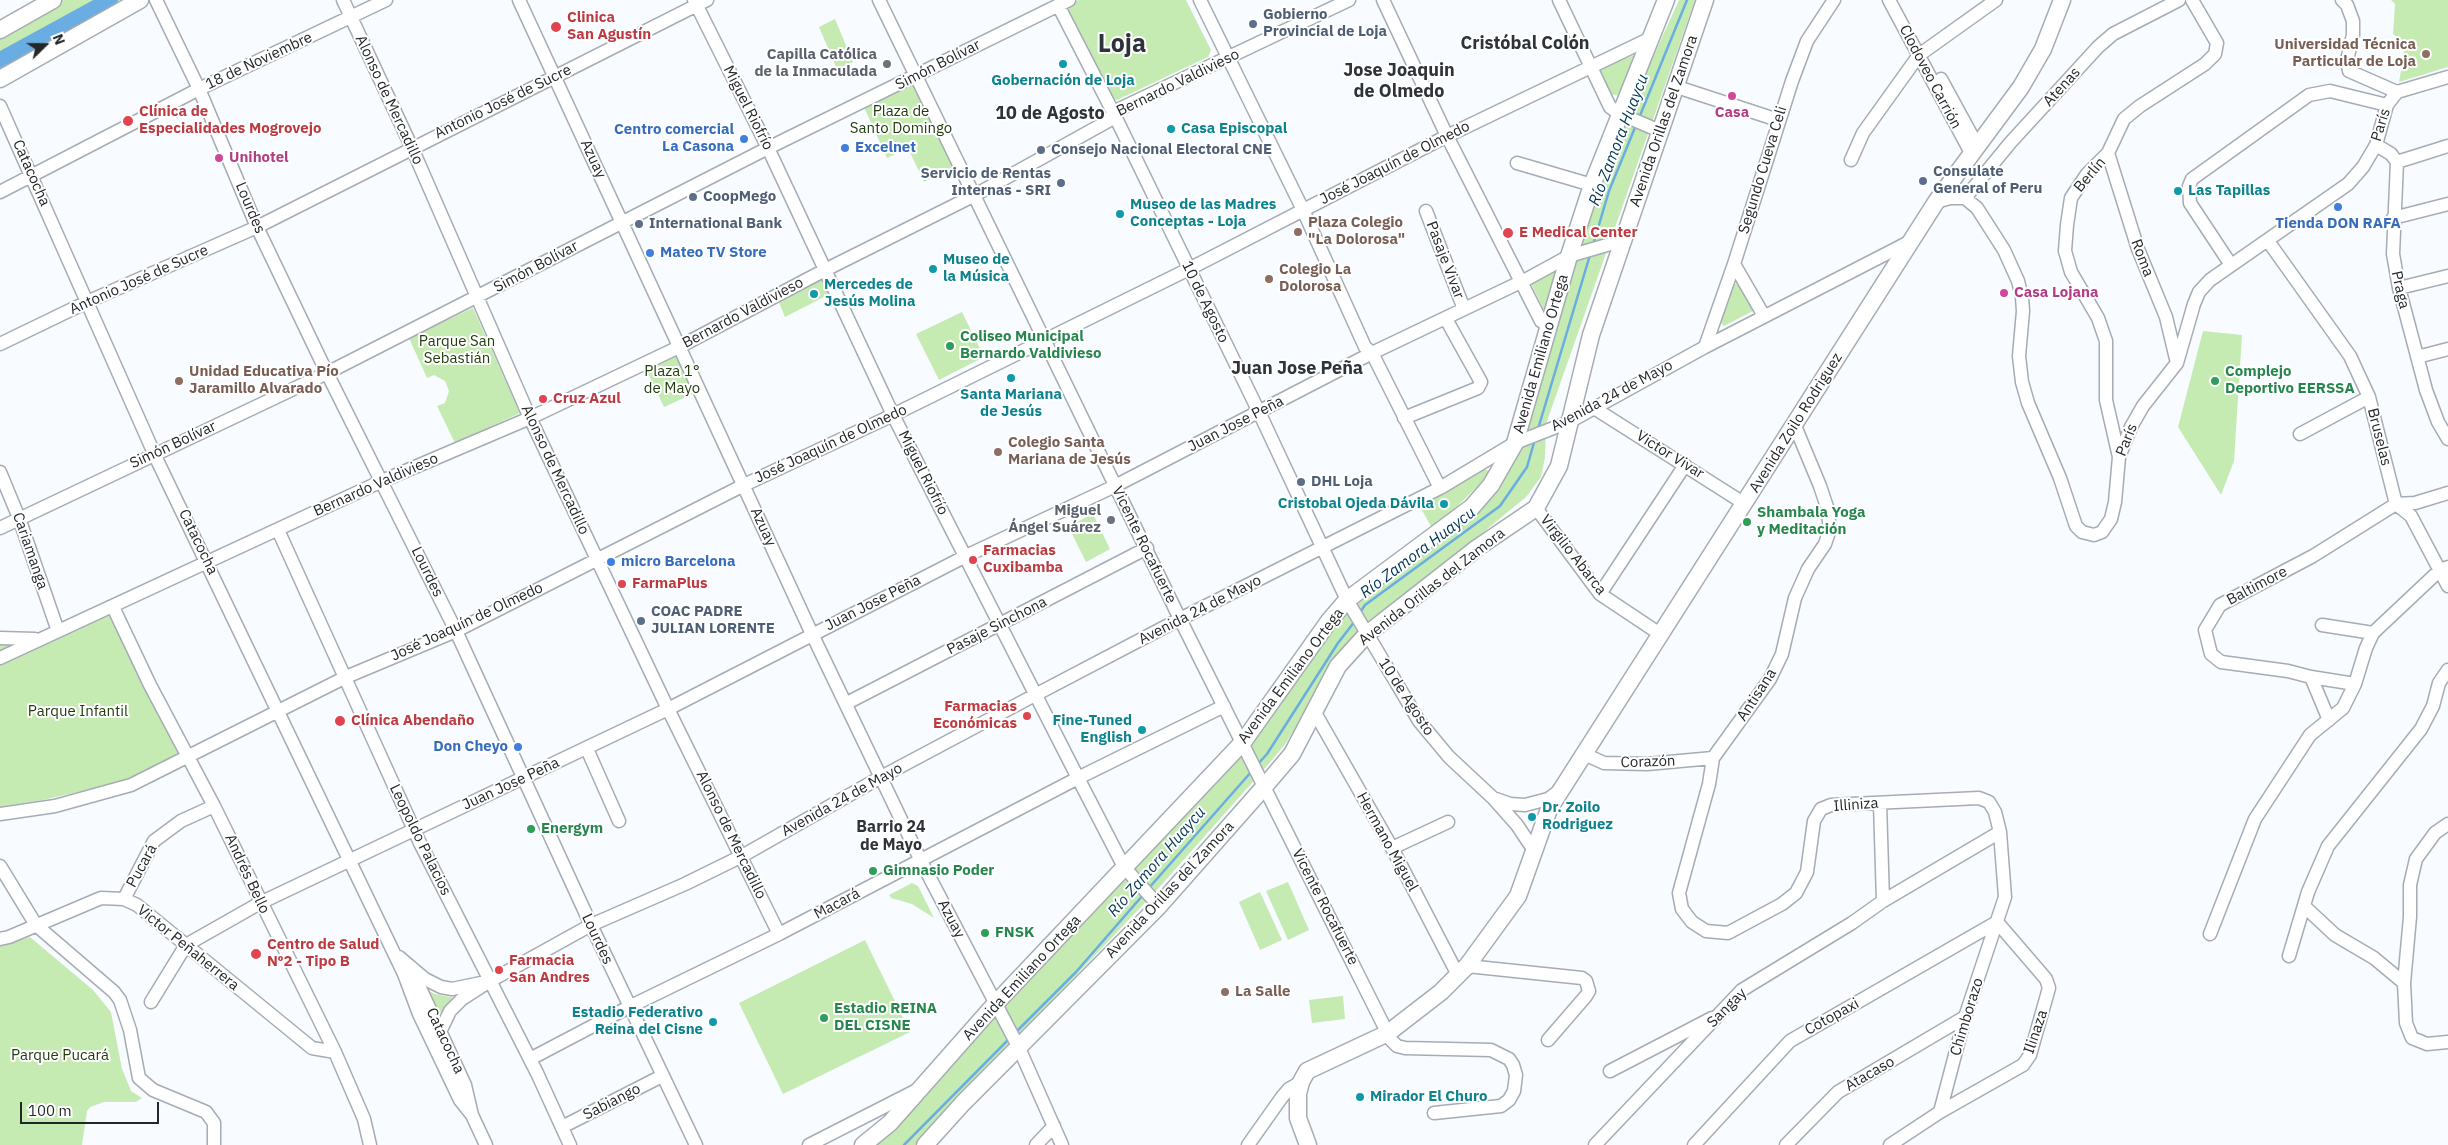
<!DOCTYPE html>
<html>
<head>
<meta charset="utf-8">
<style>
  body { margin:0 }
  #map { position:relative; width:2448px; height:1145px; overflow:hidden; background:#f8fbff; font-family:"IBM Plex Sans",sans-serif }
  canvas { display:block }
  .north { position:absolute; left:20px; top:20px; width:50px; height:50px; -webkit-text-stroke:4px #fff; paint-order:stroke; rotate:68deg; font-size:14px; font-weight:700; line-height:20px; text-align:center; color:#24272a }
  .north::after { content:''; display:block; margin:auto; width:18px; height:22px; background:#24272a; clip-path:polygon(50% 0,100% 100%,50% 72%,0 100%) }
  .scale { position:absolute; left:20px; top:1102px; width:139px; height:22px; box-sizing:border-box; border:2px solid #24272a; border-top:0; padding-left:6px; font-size:15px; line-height:18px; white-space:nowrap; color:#24272a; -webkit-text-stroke:4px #fff; paint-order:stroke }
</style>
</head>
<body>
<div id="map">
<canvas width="2448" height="1145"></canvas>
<div class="north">N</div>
<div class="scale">100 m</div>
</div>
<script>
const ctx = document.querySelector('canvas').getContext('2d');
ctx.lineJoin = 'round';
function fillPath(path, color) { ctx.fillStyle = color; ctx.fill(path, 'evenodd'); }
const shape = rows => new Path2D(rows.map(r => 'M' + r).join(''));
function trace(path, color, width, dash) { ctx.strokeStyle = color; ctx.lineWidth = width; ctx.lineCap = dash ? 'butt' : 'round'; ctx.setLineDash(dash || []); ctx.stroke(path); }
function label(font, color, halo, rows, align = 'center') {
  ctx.font = font + ' "IBM Plex Sans",sans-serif'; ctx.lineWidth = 4; ctx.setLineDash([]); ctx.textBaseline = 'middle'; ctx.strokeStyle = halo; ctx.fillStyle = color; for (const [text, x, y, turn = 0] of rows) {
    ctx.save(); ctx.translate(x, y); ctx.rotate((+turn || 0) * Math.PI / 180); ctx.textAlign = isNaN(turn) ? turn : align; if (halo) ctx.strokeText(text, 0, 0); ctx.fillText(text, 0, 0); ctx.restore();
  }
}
fillPath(shape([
  [53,0,140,0,0,79,0,30],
  [1079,0,1186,0,1211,50,1208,57,1117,100,1113,98,1068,10,1070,4],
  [1679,0,1695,0,1546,424,1545,457,1541,477,1526,497,1435,572,1369,620,1342,650,1286,743,1266,767,1156,891,915,1145,876,1145,940,1078,1085,918,1326,632,1358,598,1481,511,1502,481,1534,399,1592,210,1649,66],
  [2391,0,2448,0,2448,67,2399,82,2406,41,2399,39,2393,34,2395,4],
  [835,19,853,62,837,69,819,27],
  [1635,55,1620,96,1610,94,1598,68],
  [913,82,955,167,924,182,908,148,887,158,863,105],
  [1556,270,1544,310,1531,283],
  [823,277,830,294,785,317,778,300],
  [1738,283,1753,311,1724,326,1719,321,1733,285],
  [473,308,520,413,455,443,437,406,445,403,449,391,445,381,434,375,427,378,409,338],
  [962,312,984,357,939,380,916,334],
  [2203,331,2242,335,2234,461,2221,495,2178,427],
  [680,354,697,392,664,407,647,371],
  [1483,469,1490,471,1488,476,1433,530,1418,503],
  [1093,514,1110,549,1086,562,1068,526],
  [113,607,186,753,176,759,104,788,103,786,43,800,0,807,0,638,39,638],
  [1288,882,1309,930,1288,940,1266,891],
  [912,883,918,886,934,918,912,904,891,898,889,895],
  [1260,892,1282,940,1260,950,1239,902],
  [30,937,93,990,111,1012,122,1069,131,1091,142,1098,136,1102,104,1102,90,1107,87,1111,82,1145,0,1145,0,942,10,943],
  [865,940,910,1032,783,1094,739,1003],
  [419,986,435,994,455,998,440,1019],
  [1343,996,1345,1019,1312,1023,1309,1000]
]), '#c5ebb2');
trace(shape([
  [1639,118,1687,0],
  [1593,245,1609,191,1636,125],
  [1538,429,1590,255],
  [1359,614,1365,605,1500,506,1527,467,1535,439],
  [1257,765,1267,754,1338,643,1355,621],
  [1148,889,1252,771],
  [1016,1032,1076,972,1143,895],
  [904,1145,1010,1038]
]), '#69ade2', 2.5);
trace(shape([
  [0,60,110,0]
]), '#69ade2', 16);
const minor = shape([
  [156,0,199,89,257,227,326,371,456,631,591,925,696,1145],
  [343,0,412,148,530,418,668,709,779,934],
  [519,0,812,634,921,861,1019,1048,1062,1145],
  [694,0,768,148,893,415,1078,778,1124,867,1159,906],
  [879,0,1180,619,1391,1040,1397,1046,1405,1048,1491,1050,1509,1059,1513,1065,1516,1075,1514,1091,1509,1100,1501,1106,1434,1113],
  [1200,0,1303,210,1365,347,1372,353,1440,488],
  [1383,0,1447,136,1541,321,1549,327],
  [1559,0,1610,107,1620,114,1660,131],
  [1889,0,1971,153],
  [2342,0,2347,5,2353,21,2353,35,2347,60,2349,71,2397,92],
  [1058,5,1113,112,1259,412,1347,600,1419,721,1449,757,1493,798,1517,825,1533,849],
  [1941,79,1977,145],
  [1677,87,1778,120],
  [0,106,157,460,404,974,419,1014,460,1100,472,1115],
  [2376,145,2391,154,2397,162,2393,254,2399,288,2426,390,2438,422,2448,439],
  [2108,153,2138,249,2166,317,2177,363],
  [1851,160,1863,133,1919,55,1996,0],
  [2397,162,2448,146],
  [1517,163,1592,185],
  [0,192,199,89,386,0],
  [1965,198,2010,143,2098,47,2113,34,2179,0],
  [1936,202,1950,198,1965,198,1977,208,2004,250,2018,281,2022,297,2023,311,2019,356,2022,382,2028,403,2060,478,2076,526,2082,532,2094,535,2102,532,2111,519,2115,502,2119,457,2131,427,2143,406,2177,363,2194,304,2199,292,2210,280,2348,184,2363,167,2376,145,2387,105,2397,92,2448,77],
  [1426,211,1464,309],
  [2393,218,2448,204],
  [2268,241,2350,356,2369,397,2396,504,2411,516,2448,586],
  [1734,264,1764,316],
  [2231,265,2190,203,2189,186,2192,179,2309,95,2330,91,2387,105],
  [2399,288,2448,276],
  [0,344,87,302,257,227,707,0],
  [1705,347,1734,264,1792,81,1807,41,1834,0],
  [2417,357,2448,349],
  [1594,408,1745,504],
  [1404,418,1478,388,1481,382,1446,319],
  [1795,426,1820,486,1827,507,1830,529,1825,544,1808,569,1795,598,1782,654,1770,679,1713,758,1709,784,1679,893,1682,909,1692,922,1706,931,1728,933,1782,904,1796,893,1807,872,1814,821,1821,809,1831,805,1979,798,1989,802,1995,812,2000,832,2005,897,1965,1017,1940,1112],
  [2300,434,2369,397],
  [2119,457,2106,400,2106,341,2098,318,2071,272,2065,251,2067,225,2071,198,2087,174,2108,153,2124,119,2140,106,2205,64,2215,54,2217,43,2192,0],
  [0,472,19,518,58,631],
  [1536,508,1600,594,1660,634],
  [0,528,327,373,768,148,1069,0],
  [278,530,420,843,537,1073,570,1145],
  [1600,594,1685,465],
  [113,607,150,685,214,806,335,1052,364,1119,370,1145],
  [2322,625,2373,633],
  [0,638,35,639],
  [0,658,382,481,530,418,679,347,825,270,975,195,1110,120,1113,112,1349,0],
  [2311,677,2329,720],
  [2355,684,2311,677,2288,671,2221,662,2211,654,2205,630,2220,605,2313,556,2396,504,2415,503,2448,493],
  [847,703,1147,548],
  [1314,711,1392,848,1458,975],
  [587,749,619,821],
  [1584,754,1604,763,1647,764,1713,758],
  [1496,799,1510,804,1525,805,1548,799,1559,791],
  [1880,803,1883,901],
  [0,814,55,806,131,785,346,677,456,631,744,485,893,415,1189,269,1447,136,1649,39],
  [2448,824,2435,833,2416,859,2410,885,2410,917,2404,983,2406,1023,2412,1038,2427,1044,2448,1042],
  [1392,848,1448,822],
  [0,866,36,925,114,992,120,1000,130,1030,139,1078,153,1090,206,1112,214,1123,214,1145],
  [124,899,154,841,181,821,214,806],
  [2305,907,2335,935,2374,958,2404,983],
  [2210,934,2255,819,2310,735,2343,708,2355,684,2366,648,2373,633,2440,570,2448,567],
  [0,939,9,937,101,898,124,899,137,905,312,1048,335,1052],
  [2289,956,2308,892,2328,846,2421,729,2433,706,2439,683,2448,670],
  [399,957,425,979,441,987,452,989,481,983],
  [1467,966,1582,978,1586,981,1589,991,1586,996,1548,1040],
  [404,974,420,988,465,1085,472,1115,486,1145],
  [151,1002,186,945,260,903,668,709,966,556,1115,486,1372,353,1527,279,1569,256,1624,240],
  [440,1032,450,1011,462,999,490,981,591,925,685,884,742,856,881,777,1035,695,1180,619,1440,488,1515,443,1569,422,1705,347,1911,241],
  [530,1059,629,1007,779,934,1078,778,1224,706],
  [1610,1071,1712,1018],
  [562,1127,662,1076],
  [809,1145,915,1091],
  [1036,1145,1054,1126],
  [1248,1145,1282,1097,1289,1089,1301,1082],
  [1595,1145,1742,990,1852,923,1883,901,2000,832],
  [1694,1145,1790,1041,1997,922],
  [1786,1145,1838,1092,1965,1017],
  [1890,1145,1940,1112,2023,1065,2030,1055,2049,988,2046,979,1997,922]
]);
const major = shape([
  [0,30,53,0],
  [0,79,140,0],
  [863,1145,890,1123,996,1003,1243,742,1329,621,1347,600,1472,507,1491,485,1515,443,1569,256,1592,185,1666,0],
  [925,1145,963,1103,1159,906,1264,787,1292,754,1338,666,1367,634,1477,548,1536,508,1559,466,1591,335,1705,0],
  [1308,1145,1298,1118,1298,1094,1301,1082,1307,1071,1388,1033,1441,992,1467,966,1518,896,1549,809,1936,202,2021,87,2043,49,2062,0]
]);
trace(minor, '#a5acb4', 15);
trace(major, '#a5acb4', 19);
trace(minor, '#fff', 12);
trace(major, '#fff', 16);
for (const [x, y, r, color] of [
  [1253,24,5,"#5c6f8a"],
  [556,27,6,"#e0444e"],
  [2426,54,5,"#8d6e63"],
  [887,64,5,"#6b7280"],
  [1063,64,5,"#0f9aa8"],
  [1732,96,5,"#d1479c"],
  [128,121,6,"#e0444e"],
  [1171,129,5,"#0f9aa8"],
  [744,139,5,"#3f7fe0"],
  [845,148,5,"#3f7fe0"],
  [1041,150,5,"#5c6f8a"],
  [219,158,5,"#d1479c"],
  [1923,181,5,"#5c6f8a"],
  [1061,183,5,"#5c6f8a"],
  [2178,191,5,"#0f9aa8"],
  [693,197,5,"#5c6f8a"],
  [2338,207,5,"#3f7fe0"],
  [1120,214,5,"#0f9aa8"],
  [639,224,5,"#5c6f8a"],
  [1298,232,5,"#8d6e63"],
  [1508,233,6,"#e0444e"],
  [650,253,5,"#3f7fe0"],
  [933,269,5,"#0f9aa8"],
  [1269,279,5,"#8d6e63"],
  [2004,293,5,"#d1479c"],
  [814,294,5,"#0f9aa8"],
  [950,346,5,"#2e9e5b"],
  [1011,378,5,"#0f9aa8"],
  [179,381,5,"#8d6e63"],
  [2215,381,5,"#2e9e5b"],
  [543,399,5,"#e0444e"],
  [998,452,5,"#8d6e63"],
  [1301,482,5,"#5c6f8a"],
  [1444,504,5,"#0f9aa8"],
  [1111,520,5,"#6b7280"],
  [1747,522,5,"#2e9e5b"],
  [973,560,5,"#e0444e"],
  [611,562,5,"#3f7fe0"],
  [622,584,5,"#e0444e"],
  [641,621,5,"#5c6f8a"],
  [1027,716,5,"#e0444e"],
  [340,721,6,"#e0444e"],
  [1142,730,5,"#0f9aa8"],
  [518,747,5,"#3f7fe0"],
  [1532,817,5,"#0f9aa8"],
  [531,829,5,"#2e9e5b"],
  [873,871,5,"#2e9e5b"],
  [985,933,5,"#2e9e5b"],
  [256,954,6,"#e0444e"],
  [499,970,5,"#e0444e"],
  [1225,992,5,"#8d6e63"],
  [824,1018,5,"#2e9e5b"],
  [713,1022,5,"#0f9aa8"],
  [1360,1097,5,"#0f9aa8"]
]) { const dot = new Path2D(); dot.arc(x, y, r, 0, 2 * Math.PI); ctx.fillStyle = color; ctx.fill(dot); trace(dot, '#fff', 2); }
label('bold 15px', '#4e5e75', '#fff', [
  ["Gobierno",1263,15],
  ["Provincial de Loja",1263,32],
  ["Consejo Nacional Electoral CNE",1051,150],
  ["Consulate",1933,172],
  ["General of Peru",1933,189],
  ["Servicio de Rentas",1051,174,"right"],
  ["Internas - SRI",1051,191,"right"],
  ["CoopMego",703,197],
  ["International Bank",649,224],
  ["DHL Loja",1311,482],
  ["COAC PADRE",651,612],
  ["JULIAN LORENTE",651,629]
], 'left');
label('bold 15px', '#be3a42', '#fff', [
  ["Clinica",567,18],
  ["San Agustín",567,35],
  ["Clínica de",139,112],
  ["Especialidades Mogrovejo",139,129],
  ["E Medical Center",1519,233],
  ["Cruz Azul",553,399],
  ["Farmacias",983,551],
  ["Cuxibamba",983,568],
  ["FarmaPlus",632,584],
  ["Farmacias",1017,707,"right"],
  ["Económicas",1017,724,"right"],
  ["Clínica Abendaño",351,721],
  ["Centro de Salud",267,945],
  ["N⁰2 - Tipo B",267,962],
  ["Farmacia",509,961],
  ["San Andres",509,978]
], 'left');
label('bold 15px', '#785e54', '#fff', [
  ["Universidad Técnica",2416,45,"right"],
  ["Particular de Loja",2416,62,"right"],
  ["Plaza Colegio",1308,223],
  ["\"La Dolorosa\"",1308,240],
  ["Colegio La",1279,270],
  ["Dolorosa",1279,287],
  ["Unidad Educativa Pío",189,372],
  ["Jaramillo Alvarado",189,389],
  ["Colegio Santa",1008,443],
  ["Mariana de Jesús",1008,460],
  ["La Salle",1235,992]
], 'left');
label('bold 15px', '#5b616d', '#fff', [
  ["Capilla Católica",877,55],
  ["de la Inmaculada",877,72],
  ["Miguel",1101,511],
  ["Ángel Suárez",1101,528]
], 'right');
label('15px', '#24272a', '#fff', [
  ["18 de Noviembre",259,61,-25],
  ["Simón Bolívar",938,65,-27],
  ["Clodoveo Carrión",1930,77,62],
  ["Bernardo Valdivieso",1178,83,-26],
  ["Atenas",2062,87,-48],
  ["Alonso de Mercadillo",389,100,65],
  ["Antonio José de Sucre",503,102,-26],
  ["Miguel Riofrío",748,108,63],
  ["Avenida Orillas del Zamora",1664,121,-71],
  ["París",2381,125,-73],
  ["Azuay",593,159,65],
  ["José Joaquín de Olmedo",1395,163,-27],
  ["Segundo Cueva Celi",1763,170,-73],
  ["Catacocha",31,173,66],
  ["Berlín",2090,175,-50],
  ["Lourdes",250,208,67],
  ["Roma",2142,258,69],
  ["Pasaje Vivar",1445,260,69],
  ["Simón Bolívar",536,267,-28],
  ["Antonio José de Sucre",139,280,-24],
  ["Praga",2400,290,77],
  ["10 de Agosto",1205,302,64],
  ["Bernardo Valdivieso",743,313,-28],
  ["Avenida Emiliano Ortega",1541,354,-74],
  ["Avenida 24 de Mayo",1612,396,-28],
  ["Avenida Zoilo Rodriguez",1796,423,-58],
  ["Juan Jose Peña",1236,424,-27],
  ["Bruselas",2379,437,76],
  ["París",2127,440,-68],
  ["José Joaquín de Olmedo",831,444,-25],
  ["Simón Bolívar",173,445,-25],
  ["Victor Vivar",1670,455,32],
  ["Alonso de Mercadillo",555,470,65],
  ["Miguel Riofrío",923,473,63],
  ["Bernardo Valdivieso",376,485,-24],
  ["Azuay",763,527,65],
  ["Catacocha",198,542,64],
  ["Vicente Rocafuerte",1144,545,64],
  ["Cariamanga",30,551,71],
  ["Virgilio Abarca",1573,555,52],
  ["Lourdes",427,572,64],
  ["Baltimore",2257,586,-28],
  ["Avenida Orillas del Zamora",1432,587,-38],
  ["Juan Jose Peña",873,603,-27],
  ["Avenida 24 de Mayo",1200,610,-27],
  ["José Joaquín de Olmedo",467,622,-25],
  ["Pasaje Sinchona",997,626,-27],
  ["Avenida Emiliano Ortega",1291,676,-53],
  ["Antisana",1757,695,-57],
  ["10 de Agosto",1406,697,57],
  ["Corazón",1648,762,-2],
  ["Juan Jose Peña",511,784,-25],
  ["Avenida 24 de Mayo",842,800,-29],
  ["Illiniza",1856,805,-4],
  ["Alonso de Mercadillo",731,835,64],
  ["Leopoldo Palacios",420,840,64],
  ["Hermano Miguel",1387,842,61],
  ["Pucará",142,866,-61],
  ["Andrés Bello",247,874,65],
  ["Avenida Orillas del Zamora",1170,890,-47],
  ["Macará",837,904,-28],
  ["Vicente Rocafuerte",1325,907,63],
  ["Azuay",951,919,62],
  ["Lourdes",597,939,65],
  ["Victor Peñaherrera",188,948,39],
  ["Avenida Emiliano Ortega",1022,978,-47],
  ["Sangay",1727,1008,-45],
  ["Cotopaxi",1832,1017,-29],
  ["Chimborazo",1967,1017,-73],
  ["Ilinaza",2036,1032,-71],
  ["Catacocha",445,1041,65],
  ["Atacaso",1870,1074,-30],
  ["Sabiango",612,1102,-27]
]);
label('bold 15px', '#0d838f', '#fff', [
  ["Gobernación de Loja",1063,81,"center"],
  ["Casa Episcopal",1181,129],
  ["Las Tapillas",2188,191],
  ["Museo de las Madres",1130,205],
  ["Conceptas - Loja",1130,222],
  ["Museo de",943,260],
  ["la Música",943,277],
  ["Mercedes de",824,285],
  ["Jesús Molina",824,302],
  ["Santa Mariana",1011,395,"center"],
  ["de Jesús",1011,412,"center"],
  ["Cristobal Ojeda Dávila",1434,504,"right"],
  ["Fine-Tuned",1132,721,"right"],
  ["English",1132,738,"right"],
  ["Dr. Zoilo",1542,808],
  ["Rodriguez",1542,825],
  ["Estadio Federativo",703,1013,"right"],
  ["Reina del Cisne",703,1030,"right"],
  ["Mirador El Churo",1370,1097]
], 'left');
label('15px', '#213d0d', '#fff', [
  ["Plaza de",901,112],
  ["Santo Domingo",901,129],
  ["Parque San",457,342],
  ["Sebastián",457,359],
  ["Plaza 1°",672,372],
  ["de Mayo",672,389],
  ["Parque Infantil",78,712],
  ["Parque Pucará",60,1056]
]);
label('bold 15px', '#b23c85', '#fff', [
  ["Casa",1732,113,"center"],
  ["Unihotel",229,158],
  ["Casa Lojana",2014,293]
], 'left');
label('bold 15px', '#366cbe', '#fff', [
  ["Centro comercial",734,130,"right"],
  ["La Casona",734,147,"right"],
  ["Excelnet",855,148],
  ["Tienda DON RAFA",2338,224,"center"],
  ["Mateo TV Store",660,253],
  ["micro Barcelona",621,562],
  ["Don Cheyo",508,747,"right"]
], 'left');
label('bold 15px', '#27864d', '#fff', [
  ["Coliseo Municipal",960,337],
  ["Bernardo Valdivieso",960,354],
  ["Complejo",2225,372],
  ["Deportivo EERSSA",2225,389],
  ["Shambala Yoga",1757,513],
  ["y Meditación",1757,530],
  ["Energym",541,829],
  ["Gimnasio Poder",883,871],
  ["FNSK",995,933],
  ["Estadio REINA",834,1009],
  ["DEL CISNE",834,1026]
], 'left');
label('italic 16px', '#003658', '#fff', [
  ["Río Zamora Huaycu",1619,140,-69],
  ["Río Zamora Huaycu",1418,553,-37],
  ["Río Zamora Huaycu",1157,862,-49]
]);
label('bold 16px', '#2e333a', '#fff', [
  ["Barrio 24",891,827],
  ["de Mayo",891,845]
]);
label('bold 18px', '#2e333a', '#fff', [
  ["Cristóbal Colón",1525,44],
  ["Jose Joaquin",1399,71],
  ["de Olmedo",1399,92],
  ["10 de Agosto",1050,114],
  ["Juan Jose Peña",1297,369]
]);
label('bold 25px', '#2e333a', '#fff', [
  ["Loja",1122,45]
]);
</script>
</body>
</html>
